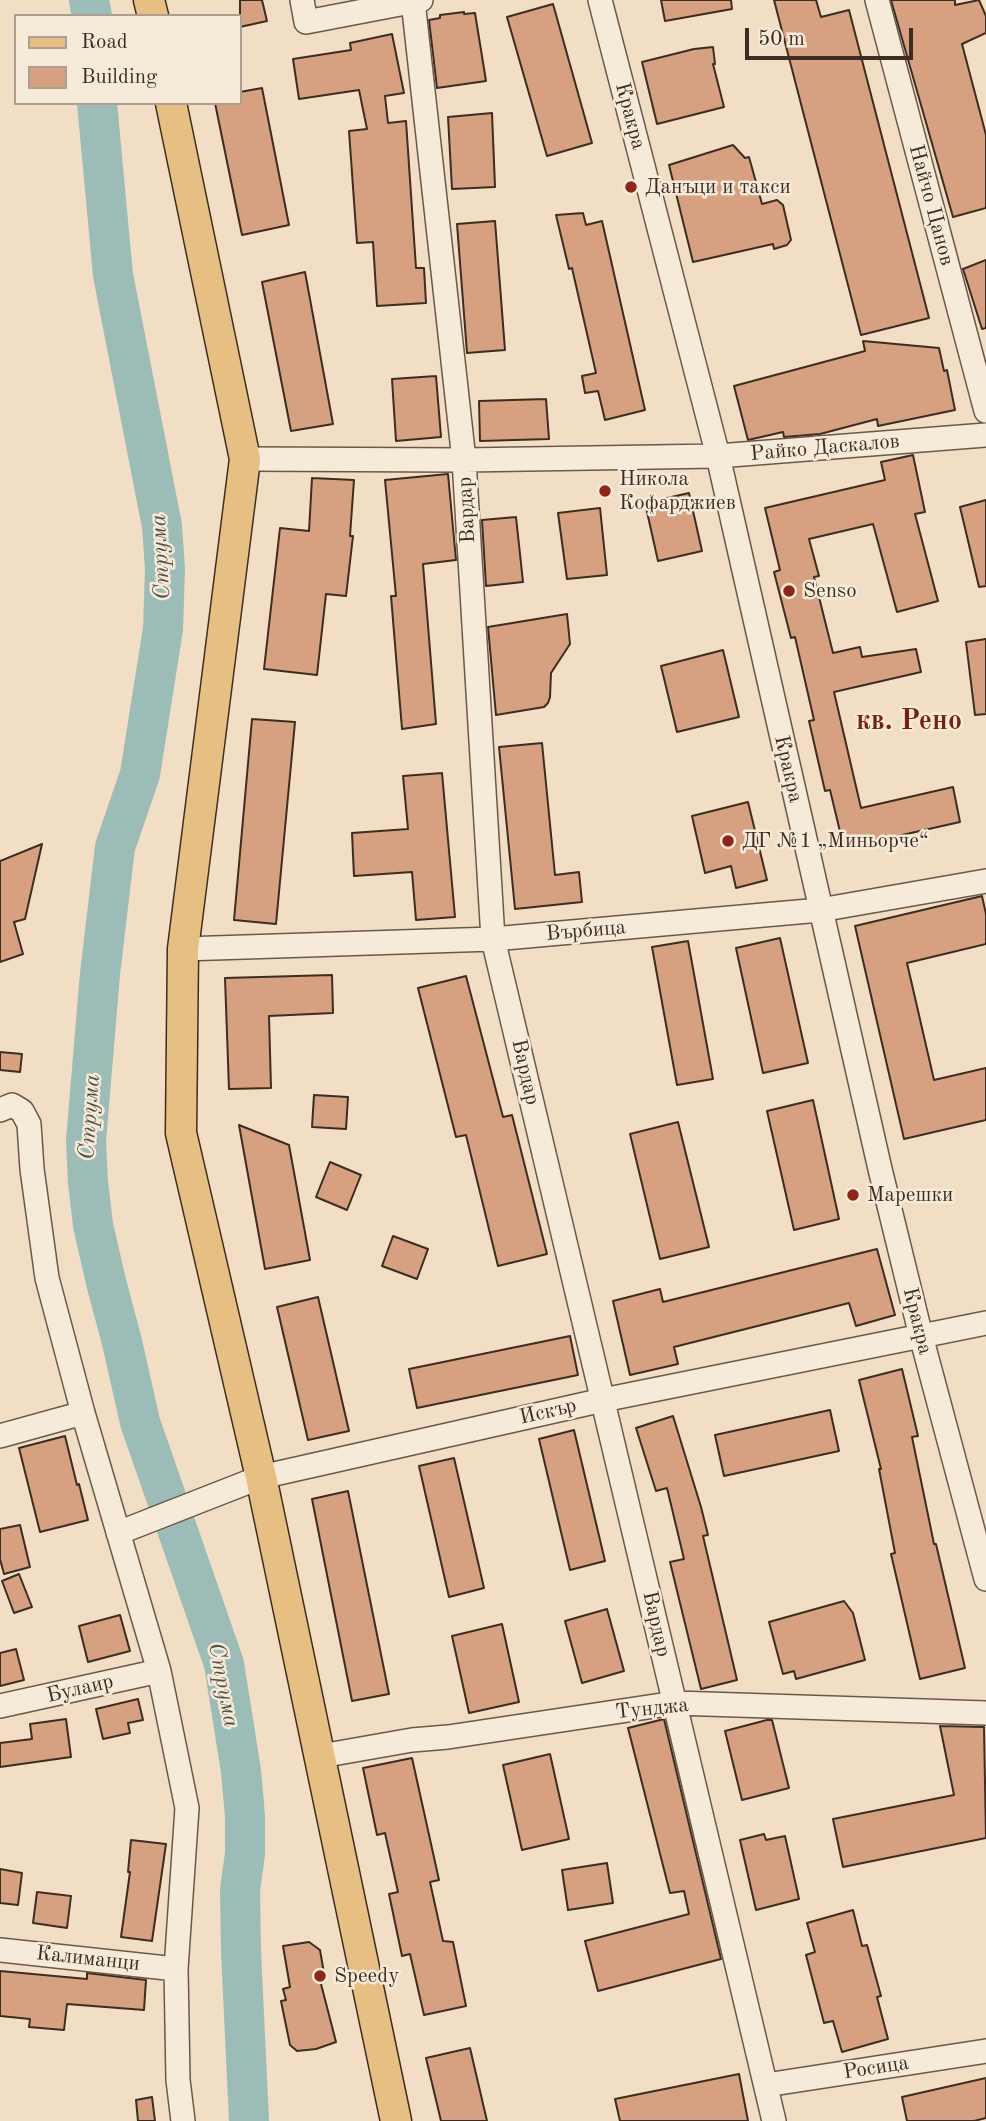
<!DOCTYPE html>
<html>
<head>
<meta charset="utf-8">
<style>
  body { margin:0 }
  #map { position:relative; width:986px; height:2121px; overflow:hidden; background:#f1dec4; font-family:"Old Standard TT",serif }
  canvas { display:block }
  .legend { position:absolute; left:14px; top:14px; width:228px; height:91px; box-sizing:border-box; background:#f6ead9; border:2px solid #ac9e90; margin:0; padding:9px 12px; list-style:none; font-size:21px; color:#3c2d23 }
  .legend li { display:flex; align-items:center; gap:14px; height:35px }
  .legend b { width:35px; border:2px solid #ac9e90 }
  .scale { position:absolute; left:745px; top:28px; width:168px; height:32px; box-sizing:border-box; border:4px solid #3c2d23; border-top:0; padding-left:9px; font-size:21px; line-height:24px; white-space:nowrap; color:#3c2d23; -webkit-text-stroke:5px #f6ead9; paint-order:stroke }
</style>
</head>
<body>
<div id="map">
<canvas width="986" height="2121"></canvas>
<ul class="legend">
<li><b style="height:9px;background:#e8bf82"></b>Road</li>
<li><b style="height:19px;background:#d7a081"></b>Building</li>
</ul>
<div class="scale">50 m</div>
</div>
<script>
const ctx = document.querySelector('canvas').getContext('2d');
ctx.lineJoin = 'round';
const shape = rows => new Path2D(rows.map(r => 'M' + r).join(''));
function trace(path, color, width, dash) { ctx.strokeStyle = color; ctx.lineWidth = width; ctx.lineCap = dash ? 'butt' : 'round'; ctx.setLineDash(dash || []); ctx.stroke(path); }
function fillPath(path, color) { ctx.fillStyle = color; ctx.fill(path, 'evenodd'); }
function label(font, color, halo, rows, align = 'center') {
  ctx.font = font + ' "Old Standard TT",serif'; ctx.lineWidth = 5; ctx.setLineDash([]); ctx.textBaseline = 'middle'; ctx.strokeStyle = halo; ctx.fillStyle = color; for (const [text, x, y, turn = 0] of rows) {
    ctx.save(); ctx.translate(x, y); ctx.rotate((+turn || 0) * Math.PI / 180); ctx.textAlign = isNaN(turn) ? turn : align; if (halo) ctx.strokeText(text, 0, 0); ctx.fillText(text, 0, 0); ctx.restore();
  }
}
trace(shape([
  [89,0,92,16],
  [97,103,113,275,162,526,165,569,163,629,140,774,115,847,100,974,86,1141,88,1182,93,1225,106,1282,122,1342,140,1422,224,1664,241,1771,245,1816,245,1854,240,1890,241,1951,249,2121]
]), '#9bbcb7', 40);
const building = shape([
  [240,0,262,0,267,21,240,27,240,0],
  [661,0,731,0,732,9,665,21,661,0],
  [774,0,816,0,821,17,849,10,929,318,861,335,774,0],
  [891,0,955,0,955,5,979,0,986,16,986,33,962,44,986,135,986,208,953,217,891,0],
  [553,4,592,143,547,156,507,17,553,4],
  [464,12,464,14,475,13,486,81,437,88,429,20,440,18,440,15,464,12],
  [392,34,404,93,385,96,388,123,406,121,416,268,424,268,426,303,377,306,373,242,357,243,349,131,367,129,359,90,299,99,293,59,351,50,350,43,392,34],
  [713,47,715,64,713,64,724,107,657,124,642,62,694,49,713,47],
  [262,88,289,225,242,235,215,103,240,103,240,92,262,88],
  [492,113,495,187,452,189,448,117,492,113],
  [733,145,745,158,749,157,762,204,777,200,783,205,791,240,787,245,774,249,773,244,693,262,669,165,733,145],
  [583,213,586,225,602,221,645,410,605,420,598,391,585,393,582,376,596,373,572,268,569,269,556,215,583,213],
  [495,221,505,350,467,353,457,224,495,221],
  [986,260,986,328,982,329,963,269,986,260],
  [305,272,333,424,291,431,262,282,305,272],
  [863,341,939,348,944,371,947,370,955,410,878,426,877,419,820,434,784,437,783,432,748,440,734,386,865,351,863,341],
  [436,376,441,437,396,441,392,379,436,376],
  [546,399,549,439,480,441,479,401,546,399],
  [913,455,925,512,915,514,938,601,897,612,873,524,809,539,819,576,814,577,833,653,860,647,862,657,916,649,921,672,834,692,861,808,953,787,960,822,844,848,830,790,825,791,809,721,814,720,795,637,791,638,774,572,780,570,765,508,885,480,881,462,913,455],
  [448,474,456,560,423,564,436,724,402,729,391,596,396,596,385,480,448,474],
  [312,478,354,480,350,536,353,536,346,596,326,594,317,675,264,669,280,528,309,531,312,478],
  [689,493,702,551,658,561,645,503,689,493],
  [986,500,986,586,979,587,960,507,986,500],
  [600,508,607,575,567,579,558,513,600,508],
  [516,517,523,582,486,586,482,520,516,517],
  [567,614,570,644,551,673,550,697,548,703,544,707,496,715,488,627,567,614],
  [986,639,986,714,975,715,966,642,986,639],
  [723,650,739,717,677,732,661,666,723,650],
  [252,719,295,722,276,924,234,920,252,719],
  [542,743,555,875,579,872,582,902,515,909,499,747,542,743],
  [442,773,455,917,416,920,412,872,354,876,352,833,408,829,403,776,442,773],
  [748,802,767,880,736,888,731,866,705,873,692,816,748,802],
  [42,844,25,919,14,922,23,954,0,962,0,861,42,844],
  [982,896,986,914,986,944,907,963,934,1080,986,1068,986,1120,904,1139,855,926,982,896],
  [780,938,808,1063,763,1073,736,948,780,938],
  [688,941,713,1079,677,1085,652,947,688,941],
  [332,975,333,1013,269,1016,271,1088,229,1089,225,978,332,975],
  [466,976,503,1117,512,1115,547,1254,498,1266,466,1135,456,1137,418,988,466,976],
  [0,1052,22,1054,20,1072,0,1070,0,1052],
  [314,1095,348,1097,346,1129,312,1127,314,1095],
  [813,1100,839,1219,794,1230,767,1111,813,1100],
  [678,1122,709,1247,660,1259,630,1134,678,1122],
  [239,1125,289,1145,310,1260,265,1269,239,1125],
  [330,1162,361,1175,347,1210,316,1197,330,1162],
  [393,1236,428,1249,417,1279,382,1266,393,1236],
  [877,1249,895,1315,856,1326,849,1303,674,1347,678,1364,630,1375,613,1301,660,1289,663,1302,877,1249],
  [318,1297,349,1431,308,1440,277,1307,318,1297],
  [570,1336,578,1375,417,1408,409,1369,570,1336],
  [902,1369,918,1436,912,1437,934,1544,936,1544,965,1668,920,1679,891,1554,895,1553,879,1469,881,1469,859,1380,902,1369],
  [830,1410,839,1451,724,1476,715,1435,830,1410],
  [673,1416,701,1507,708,1535,703,1536,737,1680,701,1689,670,1562,684,1559,667,1488,656,1491,636,1428,673,1416],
  [574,1430,605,1561,570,1570,539,1439,574,1430],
  [65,1436,77,1485,79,1484,88,1520,40,1532,19,1448,65,1436],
  [454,1458,484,1588,449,1597,419,1466,454,1458],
  [348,1491,389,1694,352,1701,312,1499,348,1491],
  [20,1525,30,1567,4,1574,0,1559,0,1529,20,1525],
  [19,1574,32,1607,14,1613,2,1581,19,1574],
  [844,1601,853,1613,865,1660,796,1679,794,1671,783,1674,769,1622,844,1601],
  [607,1609,624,1671,582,1683,565,1621,607,1609],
  [120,1615,130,1651,88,1662,79,1626,120,1615],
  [502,1624,519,1702,469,1713,452,1636,502,1624],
  [16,1649,24,1680,0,1686,0,1653,16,1649],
  [138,1699,143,1720,128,1723,130,1733,103,1739,96,1709,138,1699],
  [66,1719,71,1757,0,1767,0,1743,32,1739,30,1724,66,1719],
  [664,1719,721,1959,598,1991,585,1941,689,1914,684,1891,670,1893,628,1728,664,1719],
  [767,1720,772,1720,789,1788,742,1800,725,1731,767,1720],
  [940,1726,984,1727,986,1838,843,1867,833,1819,954,1795,940,1726],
  [550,1754,569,1839,522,1850,503,1765,550,1754],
  [412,1758,439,1880,430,1882,443,1941,453,1942,466,2006,424,2015,410,1954,402,1956,389,1894,398,1892,385,1833,377,1835,363,1768,412,1758],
  [764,1834,766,1840,785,1836,799,1899,756,1910,740,1840,764,1834],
  [131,1840,166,1844,152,1941,121,1937,130,1872,128,1872,131,1840],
  [607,1863,613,1903,568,1910,562,1870,607,1863],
  [0,1869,22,1873,18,1905,0,1903,0,1869],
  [37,1892,71,1896,67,1928,33,1923,37,1892],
  [853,1910,862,1946,867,1945,881,1996,877,1997,888,2039,842,2052,833,2021,824,2023,806,1955,815,1952,807,1923,853,1910],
  [309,1942,320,1950,325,1979,320,1980,336,2042,316,2049,297,2051,290,2045,281,2001,286,2000,283,1989,290,1987,283,1946,309,1942],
  [0,1971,87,1979,87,1973,146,1980,144,2010,67,2004,64,2030,29,2027,30,2019,0,2016,0,1971],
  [470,2048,487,2121,441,2121,426,2058,470,2048],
  [739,2074,748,2121,620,2121,615,2099,739,2074],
  [986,2078,986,2118,974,2121,907,2121,902,2097,986,2078],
  [152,2097,155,2121,138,2121,136,2100,152,2097]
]);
fillPath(building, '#d7a081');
trace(building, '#3c2d23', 2);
const minor = shape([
  [302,0,306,22,421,0],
  [600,0,718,456,880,1169,921,1336,986,1579],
  [877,0,986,411],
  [413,1,464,460,493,939,774,2121],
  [245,459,464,460,718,456,986,435],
  [183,949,493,939,820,910,986,881],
  [0,1110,12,1105,22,1111,29,1124,32,1169,47,1278,83,1413,159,1671,187,1808,176,1969,178,2080,183,2121],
  [0,1436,83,1413],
  [118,1533,261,1477,603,1400,986,1323],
  [0,1706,159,1671],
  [321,1756,412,1740,448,1737,675,1703,986,1713],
  [0,1950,176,1969],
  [766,2085,986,2051]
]);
const major = shape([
  [149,0,153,16],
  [171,103,245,459,183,949,181,1133,261,1477,396,2121]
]);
trace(minor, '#69594b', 26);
trace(major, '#3c2d23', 33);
trace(minor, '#f6ead9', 23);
trace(major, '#e8bf82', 30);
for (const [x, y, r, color] of [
  [631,187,7,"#8f2418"],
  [605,491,7,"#8f2418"],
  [789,591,7,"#8f2418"],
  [728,841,7,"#8f2418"],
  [853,1195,7,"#8f2418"],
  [320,1976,7,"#8f2418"]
]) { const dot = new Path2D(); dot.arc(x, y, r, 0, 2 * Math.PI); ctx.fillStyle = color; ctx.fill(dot); trace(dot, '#f6ead9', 2.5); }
label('21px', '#3c2d23', '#f6ead9', [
  ["Кракра",630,116,75],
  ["Найчо Цанов",931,205,75],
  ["Райко Даскалов",825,448,-5],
  ["Вардар",467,510,-93],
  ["Кракра",788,769,77],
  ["Върбица",586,931,-5],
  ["Вардар",525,1072,77],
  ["Кракра",917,1321,76],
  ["Искър",548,1412,-13],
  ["Вардар",656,1624,77],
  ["Булаир",80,1689,-13],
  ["Тунджа",652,1709,-6],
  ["Калиманци",88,1959,6],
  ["Росица",876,2068,-9]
]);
label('21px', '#3c2d23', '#f6ead9', [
  ["Данъци и такси",645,187],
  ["Никола",619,479],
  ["Кофарджиев",619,503],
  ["Senso",803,591],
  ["ДГ №1 „Миньорче“",742,841],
  ["Марешки",867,1195],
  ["Speedy",334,1976]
], 'left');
label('italic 23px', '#545148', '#f6ead9', [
  ["Струма",161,557,-93],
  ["Струма",90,1117,-86],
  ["Струма",223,1685,79]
]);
label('bold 28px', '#7a1f14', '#f6ead9', [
  ["кв. Рено",909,722]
]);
</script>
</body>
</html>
